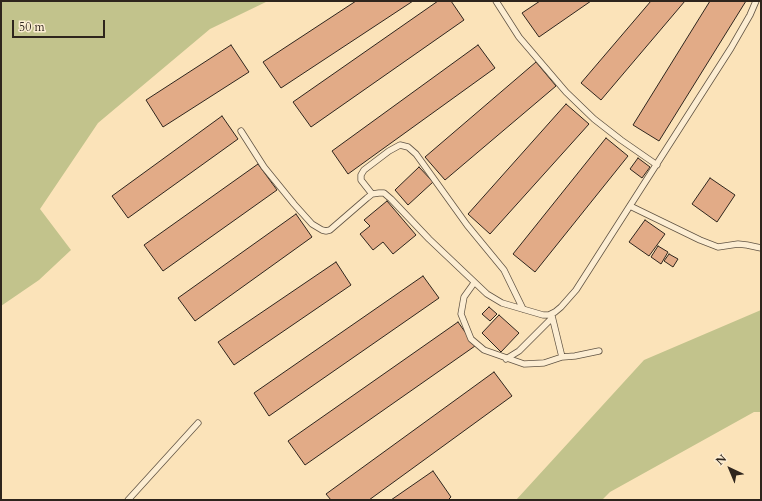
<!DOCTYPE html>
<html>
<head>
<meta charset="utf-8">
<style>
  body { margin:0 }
  #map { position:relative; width:762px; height:501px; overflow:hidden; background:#fbe3b9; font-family:Cardo,serif }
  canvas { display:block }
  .frame { position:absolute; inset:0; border:2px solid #2e251d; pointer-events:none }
  .north { position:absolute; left:710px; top:449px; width:40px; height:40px; -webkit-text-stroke:3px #fcedd2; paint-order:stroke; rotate:316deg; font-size:11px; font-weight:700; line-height:16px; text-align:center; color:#2e251d }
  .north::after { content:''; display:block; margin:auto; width:14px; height:18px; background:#2e251d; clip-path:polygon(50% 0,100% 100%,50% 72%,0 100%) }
  .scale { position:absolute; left:12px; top:20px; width:93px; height:18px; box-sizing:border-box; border:2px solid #2e251d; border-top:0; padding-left:5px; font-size:12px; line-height:14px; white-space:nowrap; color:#2e251d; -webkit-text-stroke:3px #fcedd2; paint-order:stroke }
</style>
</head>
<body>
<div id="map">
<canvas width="762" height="501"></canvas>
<div class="frame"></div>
<div class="north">N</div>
<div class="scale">50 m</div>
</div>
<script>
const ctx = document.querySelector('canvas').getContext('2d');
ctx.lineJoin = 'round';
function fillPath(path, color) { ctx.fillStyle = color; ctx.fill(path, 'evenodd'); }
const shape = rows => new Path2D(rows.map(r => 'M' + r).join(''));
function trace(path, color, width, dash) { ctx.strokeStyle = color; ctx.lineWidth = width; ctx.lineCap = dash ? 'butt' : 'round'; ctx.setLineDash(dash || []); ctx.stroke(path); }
fillPath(shape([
  [1,1,268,1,210,29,98,123,40,209,71,250,39,280,1,306],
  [761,310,761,412,754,412,610,492,602,500,516,500,644,360]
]), '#c2c38c');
const building = shape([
  [356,1,413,1,281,88,263,62,356,1],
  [438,1,451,1,464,20,311,127,293,102,438,1],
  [540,1,591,1,539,37,522,13,540,1],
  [651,1,685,1,601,100,581,83,651,1],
  [710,1,746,1,659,141,633,125,710,1],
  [231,45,249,72,163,127,146,100,231,45],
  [478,45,495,68,348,174,332,151,478,45],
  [536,62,556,86,445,180,425,157,536,62],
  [566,104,589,124,490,234,468,214,566,104],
  [222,116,238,139,128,218,112,196,222,116],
  [606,138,628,156,535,272,513,254,606,138],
  [638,158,650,167,642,178,630,169,638,158],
  [258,164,277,190,163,271,144,245,258,164],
  [419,167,433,182,408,205,395,190,419,167],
  [710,178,735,195,717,222,692,204,710,178],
  [387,201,416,235,393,254,383,242,373,250,360,234,370,226,364,220,387,201],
  [296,214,312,237,195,321,178,298,296,214],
  [645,220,665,234,649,256,629,242,645,220],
  [658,246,668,252,661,264,651,257,658,246],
  [669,254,678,259,673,267,664,261,669,254],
  [336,262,351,285,234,365,218,342,336,262],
  [423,276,439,298,269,416,254,393,423,276],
  [489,307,497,314,490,321,482,314,489,307],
  [499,315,519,333,501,352,482,333,499,315],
  [458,322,475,346,305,465,288,441,458,322],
  [494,372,512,396,369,500,331,500,326,494,494,372],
  [433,471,451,497,448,500,391,500,433,471]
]);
fillPath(building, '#e2ab87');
trace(building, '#2e251d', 1);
const service = shape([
  [496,1,519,37,566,92,594,119,621,140,657,165],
  [241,131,264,167,294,204,312,224,322,230,326,231,330,230,367,198,372,194,379,193,384,193,391,199,429,239,487,294,502,303,543,315,549,315,555,312,561,307,576,290,731,48,750,15,756,1],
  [372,194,361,180,361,175,364,170,389,151,400,145,408,147,416,154,467,225,504,270,523,309],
  [630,206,700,240,718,247,738,244,747,245,761,248],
  [474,283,464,297,461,314,471,339,484,350,524,364,544,363,562,357,575,356,599,351],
  [552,316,562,357],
  [506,359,519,351,552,318],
  [128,500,198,423]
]);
trace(service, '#615444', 7);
trace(service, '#fcedd2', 5.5);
</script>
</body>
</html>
